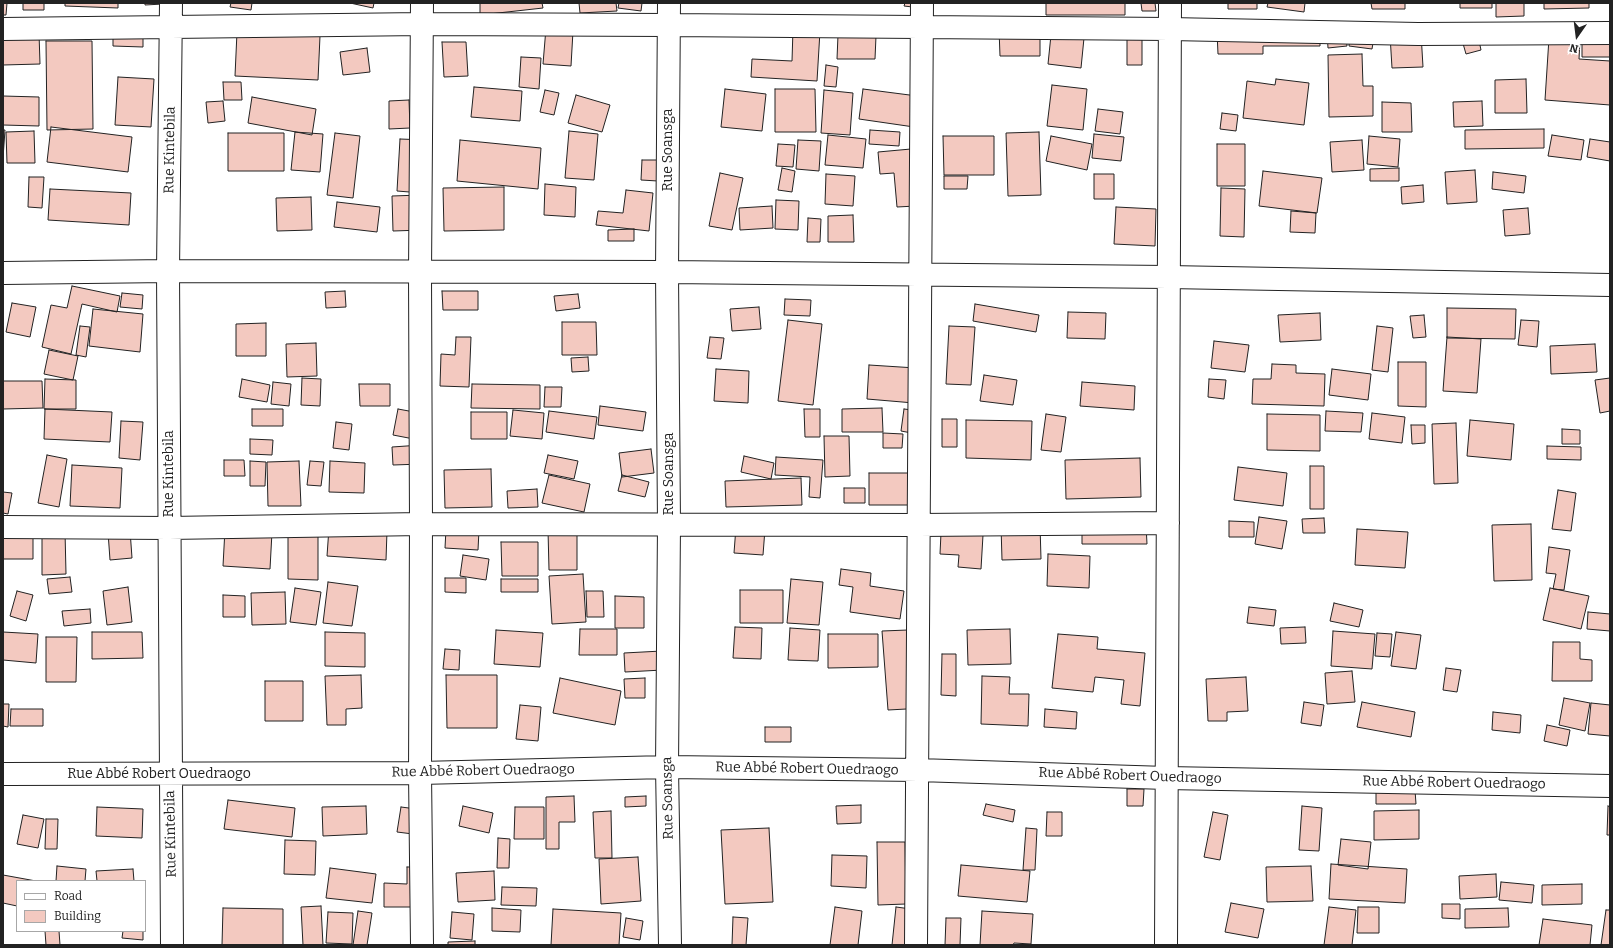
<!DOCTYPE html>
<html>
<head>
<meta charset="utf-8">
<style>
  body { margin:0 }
  #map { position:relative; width:1613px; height:948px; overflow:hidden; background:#fff; font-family:Bitter,serif }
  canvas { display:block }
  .frame { position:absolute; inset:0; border:4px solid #222; pointer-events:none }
  .legend { position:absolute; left:16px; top:880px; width:130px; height:52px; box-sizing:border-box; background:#fff; border:1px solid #a7a7a7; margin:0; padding:5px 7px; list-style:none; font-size:12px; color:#222 }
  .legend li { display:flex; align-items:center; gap:8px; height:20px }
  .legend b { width:20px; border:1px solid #a7a7a7 }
  .north { position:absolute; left:1557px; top:16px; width:40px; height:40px; -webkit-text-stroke:3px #fff; paint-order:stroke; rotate:194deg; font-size:11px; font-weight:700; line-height:16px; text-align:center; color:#222 }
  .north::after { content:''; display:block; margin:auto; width:14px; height:18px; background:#222; clip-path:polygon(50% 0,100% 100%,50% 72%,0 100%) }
</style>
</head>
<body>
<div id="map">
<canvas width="1613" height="948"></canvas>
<div class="frame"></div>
<ul class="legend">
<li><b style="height:5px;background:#fff"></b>Road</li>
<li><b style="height:11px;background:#f3c9c0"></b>Building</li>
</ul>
<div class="north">N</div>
</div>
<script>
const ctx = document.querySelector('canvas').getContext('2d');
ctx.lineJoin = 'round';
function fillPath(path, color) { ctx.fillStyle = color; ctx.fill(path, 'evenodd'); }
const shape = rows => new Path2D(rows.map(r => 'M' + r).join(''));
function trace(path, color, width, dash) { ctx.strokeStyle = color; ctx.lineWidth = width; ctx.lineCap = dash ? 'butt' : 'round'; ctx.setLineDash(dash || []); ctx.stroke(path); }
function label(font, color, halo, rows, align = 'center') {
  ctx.font = font + ' Bitter,serif'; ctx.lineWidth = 3; ctx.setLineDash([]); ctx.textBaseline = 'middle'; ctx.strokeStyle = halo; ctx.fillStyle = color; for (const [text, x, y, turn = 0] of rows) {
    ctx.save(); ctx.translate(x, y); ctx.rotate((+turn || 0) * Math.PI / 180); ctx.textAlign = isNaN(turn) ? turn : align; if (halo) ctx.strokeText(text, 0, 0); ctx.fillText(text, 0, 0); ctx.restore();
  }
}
const building = shape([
  [3,3,7,3,6,15,3,15,3,3],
  [23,3,44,3,44,10,23,10,23,3],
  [65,3,118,3,118,8,65,6,65,3],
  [145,3,163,3,163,4,145,5,145,3],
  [231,3,252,3,251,10,230,7,231,3],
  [350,3,374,3,373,8,350,3],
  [480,3,542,3,543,8,480,15,480,3],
  [579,3,616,3,617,11,580,13,579,3],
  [619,3,642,3,641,11,618,8,619,3],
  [905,3,922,3,921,8,904,6,905,3],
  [1046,3,1125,3,1125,15,1046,15,1046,3],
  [1141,3,1155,3,1156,11,1142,11,1141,3],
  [1228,3,1257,3,1257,9,1228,9,1228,3],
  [1268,3,1305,3,1304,12,1267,7,1268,3],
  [1371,3,1405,3,1405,9,1372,9,1371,3],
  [1460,3,1492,3,1492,8,1460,8,1460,3],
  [1496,3,1524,3,1524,16,1496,17,1496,3],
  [1544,3,1589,3,1589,8,1544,9,1544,3],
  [113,28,143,28,143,47,113,46,113,28],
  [546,28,573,31,571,66,543,64,546,28],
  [793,29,820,31,817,81,751,77,752,59,792,61,793,29],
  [999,29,1040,29,1040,56,1000,56,999,29],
  [1320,31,1320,46,1263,46,1263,54,1218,54,1217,32,1320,31],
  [1346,31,1347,46,1328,48,1327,32,1346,31],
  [237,32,320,36,318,80,235,76,237,32],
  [39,33,40,64,3,65,3,34,39,33],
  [1421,33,1423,67,1392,68,1390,35,1421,33],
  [1350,34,1374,37,1372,49,1349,46,1350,34],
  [838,35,876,36,875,59,837,59,838,35],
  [1051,35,1084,38,1081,68,1048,64,1051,35],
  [1478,36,1481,50,1466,54,1462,40,1478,36],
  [1127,37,1142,37,1142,65,1127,65,1127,37],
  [1549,38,1580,40,1579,59,1610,61,1610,105,1545,100,1549,38],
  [1610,38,1610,57,1582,57,1582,39,1610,38],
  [46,41,92,41,93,129,47,130,46,41],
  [442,42,466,42,468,76,444,77,442,42],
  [367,48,370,72,343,75,340,52,367,48],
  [1362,54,1363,86,1373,86,1373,116,1329,117,1328,55,1362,54],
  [521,57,541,58,539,89,519,87,521,57],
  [826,65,838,67,836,87,824,86,826,65],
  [118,77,154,79,151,127,115,125,118,77],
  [1276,79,1309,83,1304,125,1243,118,1247,81,1275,85,1276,79],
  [1526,79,1527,113,1495,113,1495,80,1526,79],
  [223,82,241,82,242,100,224,100,223,82],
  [1052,85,1087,89,1083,130,1047,126,1052,85],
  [474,87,522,91,520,121,471,117,474,87],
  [725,89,766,94,762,131,721,127,725,89],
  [775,89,815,89,816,132,775,132,775,89],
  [863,89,925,97,921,128,859,119,863,89],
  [545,90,559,93,554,115,540,112,545,90],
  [824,90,853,93,850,135,821,133,824,90],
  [576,95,610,105,602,132,568,123,576,95],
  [3,96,39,97,39,126,3,125,3,96],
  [252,97,316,109,312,135,248,123,252,97],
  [409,100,410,128,389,129,389,101,409,100],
  [223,101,225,121,208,123,206,102,223,101],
  [1482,101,1483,126,1454,127,1453,102,1482,101],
  [1382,102,1411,103,1412,132,1382,132,1382,102],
  [1098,109,1123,112,1120,134,1095,131,1098,109],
  [1222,113,1238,115,1236,131,1220,129,1222,113],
  [51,127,132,137,128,172,47,162,51,127],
  [1544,129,1544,148,1465,149,1465,130,1544,129],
  [3,130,5,130,3,158,3,130],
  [870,130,900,132,899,146,869,144,870,130],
  [34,131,35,163,7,163,6,132,34,131],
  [569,131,598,134,594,180,565,178,569,131],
  [295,132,323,134,320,172,291,170,295,132],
  [1039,132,1041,195,1008,196,1006,133,1039,132],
  [228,133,284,133,284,171,228,171,228,133],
  [335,133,360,136,353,198,327,195,335,133],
  [1094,134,1124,137,1121,161,1092,158,1094,134],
  [828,135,866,139,863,168,825,165,828,135],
  [1552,135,1584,140,1581,160,1548,156,1552,135],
  [943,136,994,136,994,175,944,175,943,136],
  [1051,136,1092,144,1087,170,1046,161,1051,136],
  [1369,136,1400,139,1398,167,1367,164,1369,136],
  [400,139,426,140,422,193,397,191,400,139],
  [1590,139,1610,142,1610,161,1587,157,1590,139],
  [460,140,541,148,538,189,457,181,460,140],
  [798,140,821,141,819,171,796,169,798,140],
  [1362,140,1364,170,1332,172,1330,142,1362,140],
  [778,144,795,145,793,167,776,166,778,144],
  [1217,144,1245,144,1245,186,1217,186,1217,144],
  [911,149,916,206,897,207,894,173,880,174,878,152,911,149],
  [642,160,659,160,658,181,641,180,642,160],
  [782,168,795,171,792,192,778,190,782,168],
  [1399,168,1399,181,1370,181,1370,169,1399,168],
  [1475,170,1477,202,1447,204,1445,172,1475,170],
  [1263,171,1322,178,1317,213,1259,206,1263,171],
  [1493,172,1526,176,1524,193,1492,189,1493,172],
  [720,173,743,178,732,230,709,226,720,173],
  [826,174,855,176,853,206,825,204,826,174],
  [1094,174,1114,174,1114,199,1094,199,1094,174],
  [944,176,968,176,967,189,944,189,944,176],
  [29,177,44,177,42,208,28,207,29,177],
  [545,184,576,187,575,217,544,215,545,184],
  [1423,185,1424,202,1402,204,1401,187,1423,185],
  [504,187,504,230,444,231,443,188,504,187],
  [1221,188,1245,189,1244,237,1220,236,1221,188],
  [50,189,131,193,129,225,48,220,50,189],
  [626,190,653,193,649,231,596,225,598,211,623,213,626,190],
  [421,195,423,230,393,231,392,196,421,195],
  [311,197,312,230,277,231,276,198,311,197],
  [776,200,799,201,798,230,775,229,776,200],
  [337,202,380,207,377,232,334,227,337,202],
  [772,206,773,228,740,230,739,208,772,206],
  [1116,207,1156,209,1155,246,1114,244,1116,207],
  [1528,208,1530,234,1505,236,1503,210,1528,208],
  [1291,211,1316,213,1315,233,1290,232,1291,211],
  [853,215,854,242,828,242,828,216,853,215],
  [808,218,821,219,820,242,807,242,808,218],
  [634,229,634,241,608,241,608,230,634,229],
  [72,286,120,296,117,312,82,304,71,354,42,347,51,305,67,308,72,286],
  [345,291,346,307,326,308,325,292,345,291],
  [442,291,478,291,478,310,443,310,442,291],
  [122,293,143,295,142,309,120,307,122,293],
  [578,294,580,308,556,311,554,296,578,294],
  [785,299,811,300,810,316,784,315,785,299],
  [12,303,36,307,30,337,6,332,12,303],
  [975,304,1039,315,1036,332,973,321,975,304],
  [759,307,761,329,732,331,730,309,759,307],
  [1447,308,1516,309,1515,339,1447,338,1447,308],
  [93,309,143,314,140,352,89,346,93,309],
  [1068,312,1106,313,1105,339,1067,338,1068,312],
  [1320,313,1321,340,1280,342,1278,315,1320,313],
  [1424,315,1426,337,1413,338,1410,316,1424,315],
  [788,320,822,324,813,405,778,401,788,320],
  [1521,320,1539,321,1537,347,1518,345,1521,320],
  [562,322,596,322,597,355,562,355,562,322],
  [266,323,266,356,236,356,236,324,266,323],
  [80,326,90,327,86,357,76,355,80,326],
  [949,326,975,327,971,385,946,384,949,326],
  [1377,326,1393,328,1388,372,1372,370,1377,326],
  [456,337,471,337,469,387,440,386,441,354,455,355,456,337],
  [710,337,724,338,721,359,707,358,710,337],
  [1447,337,1481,339,1477,393,1443,391,1447,337],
  [1214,341,1249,345,1245,372,1211,368,1214,341],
  [316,343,317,376,287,377,286,344,316,343],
  [1595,344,1597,372,1551,374,1550,346,1595,344],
  [49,350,78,356,73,380,44,374,49,350],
  [588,357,589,371,572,372,571,358,588,357],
  [1398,362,1426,362,1426,407,1398,406,1398,362],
  [1272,364,1296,365,1296,373,1325,374,1324,406,1252,404,1253,379,1271,379,1272,364],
  [869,365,916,368,914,403,867,399,869,365],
  [716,369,749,371,748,403,714,401,716,369],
  [1332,369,1371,374,1368,400,1329,395,1332,369],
  [984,375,1017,380,1013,405,980,401,984,375],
  [302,378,321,379,320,406,301,405,302,378],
  [1610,378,1610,411,1600,413,1595,380,1610,378],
  [45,379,76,380,76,409,44,409,45,379],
  [242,379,270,385,267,402,239,397,242,379],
  [1209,379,1226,380,1224,399,1208,397,1209,379],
  [3,381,42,381,43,408,3,409,3,381],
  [273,382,291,384,289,406,271,404,273,382],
  [1082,382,1135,386,1134,410,1080,406,1082,382],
  [359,384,390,384,390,406,360,406,359,384],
  [472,384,540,385,540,409,471,408,472,384],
  [545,387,562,387,561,407,544,407,545,387],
  [600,406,646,412,643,431,598,425,600,406],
  [882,408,883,432,842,432,842,409,882,408],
  [45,409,112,412,110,442,44,439,45,409],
  [252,409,283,409,283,426,252,426,252,409],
  [398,409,425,414,419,440,393,435,398,409],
  [804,409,820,409,820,437,805,437,804,409],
  [904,409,920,411,917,434,901,431,904,409],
  [513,410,544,413,542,439,510,436,513,410],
  [549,411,597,417,594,439,546,432,549,411],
  [1326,411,1363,413,1361,432,1325,431,1326,411],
  [471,412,507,412,507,439,471,439,471,412],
  [1372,413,1405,417,1402,443,1369,439,1372,413],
  [1046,414,1066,417,1061,452,1041,450,1046,414],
  [1267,414,1320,415,1320,451,1267,450,1267,414],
  [942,419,957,419,957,447,942,447,942,419],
  [966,420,1032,421,1031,460,966,458,966,420],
  [1470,420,1514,424,1511,460,1467,456,1470,420],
  [121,421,143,422,140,460,119,458,121,421],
  [336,422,352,424,349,450,333,448,336,422],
  [1456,423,1458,483,1434,484,1432,424,1456,423],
  [1411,425,1425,425,1425,443,1412,444,1411,425],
  [1562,429,1580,430,1580,444,1562,444,1562,429],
  [883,433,903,434,902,448,883,448,883,433],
  [824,436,849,436,850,476,825,477,824,436],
  [250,439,273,440,272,455,250,454,250,439],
  [421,445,422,464,393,465,392,447,421,445],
  [1547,446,1581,447,1581,460,1547,459,1547,446],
  [651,449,654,473,622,477,619,453,651,449],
  [47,455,67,459,59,507,38,503,47,455],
  [548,455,578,461,574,479,544,473,548,455],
  [744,456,774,463,771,479,741,472,744,456],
  [776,457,823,460,820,498,809,497,810,477,775,475,776,457],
  [1140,458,1141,497,1066,499,1065,460,1140,458],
  [224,460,244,460,245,476,224,476,224,460],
  [250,461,266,462,265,486,250,486,250,461],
  [299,461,301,506,268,506,267,462,299,461],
  [310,461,324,462,321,486,307,485,310,461],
  [330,461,365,463,364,493,329,492,330,461],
  [72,465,122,468,120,508,70,506,72,465],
  [1310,466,1324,466,1324,509,1310,509,1310,466],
  [1238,467,1287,473,1283,506,1234,500,1238,467],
  [491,469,492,507,445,508,444,470,491,469],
  [869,473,920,473,921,505,869,505,869,473],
  [549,475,590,484,584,512,542,503,549,475],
  [622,475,649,482,645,497,618,491,622,475],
  [801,478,802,505,726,507,725,481,801,478],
  [844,488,865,488,865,503,844,503,844,488],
  [537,489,538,507,508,508,507,491,537,489],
  [1558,490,1576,493,1571,531,1552,529,1558,490],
  [3,492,12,493,8,514,3,513,3,492],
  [1259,517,1287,521,1282,549,1255,544,1259,517],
  [1324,518,1325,533,1303,533,1302,519,1324,518],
  [1229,521,1254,522,1254,537,1229,537,1229,521],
  [1531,524,1532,580,1494,581,1492,525,1531,524],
  [1040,525,1041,559,1002,560,1001,526,1040,525],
  [1082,525,1146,525,1147,544,1082,544,1082,525],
  [736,527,765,529,763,555,734,553,736,527],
  [329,528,387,531,386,560,327,556,329,528],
  [225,529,272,532,270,569,223,566,225,529],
  [446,529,479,530,478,550,445,548,446,529],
  [1357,529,1408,532,1405,568,1355,565,1357,529],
  [130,530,132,558,110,560,108,532,130,530],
  [548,530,577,530,577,570,549,570,548,530],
  [42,531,65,531,66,574,42,575,42,531],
  [288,531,318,531,318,580,288,579,288,531],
  [33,532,33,559,3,559,3,533,33,532],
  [941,533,983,535,981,569,958,567,959,555,940,554,941,533],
  [501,542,538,542,538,576,502,576,501,542],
  [1549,547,1570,550,1564,590,1553,589,1556,574,1546,573,1549,547],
  [1048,554,1090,556,1089,588,1047,586,1048,554],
  [463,555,489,559,486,580,460,576,463,555],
  [841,569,871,573,870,586,904,591,900,619,850,612,853,587,839,585,841,569],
  [583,574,586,622,552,624,549,576,583,574],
  [70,577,72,592,49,594,47,579,70,577],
  [445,578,466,578,466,593,445,592,445,578],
  [501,579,538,579,538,592,501,592,501,579],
  [791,579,823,582,819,625,787,623,791,579],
  [328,582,358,586,352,626,323,623,328,582],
  [128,587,132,622,107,625,103,591,128,587],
  [295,588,321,592,316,625,290,622,295,588],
  [1550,588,1589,596,1581,629,1543,620,1550,588],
  [740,590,783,590,783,623,740,623,740,590],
  [17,591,33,595,26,621,10,616,17,591],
  [586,591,603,591,604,617,587,617,586,591],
  [285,592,286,624,252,625,251,593,285,592],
  [223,595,245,596,245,617,223,617,223,595],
  [615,596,644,597,644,628,615,628,615,596],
  [1334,603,1363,610,1359,627,1330,621,1334,603],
  [1249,607,1276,610,1274,626,1247,623,1249,607],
  [90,609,91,623,64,626,62,611,90,609],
  [1588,612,1610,614,1610,631,1587,629,1588,612],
  [735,627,762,628,761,659,733,658,735,627],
  [1305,627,1306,643,1281,644,1280,628,1305,627],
  [790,628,820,630,818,661,788,660,790,628],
  [580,629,617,629,617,655,579,655,580,629],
  [1010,629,1011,664,968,665,967,630,1010,629],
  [496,630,543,633,540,667,494,664,496,630],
  [908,630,925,708,888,710,882,631,908,630],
  [1333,631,1375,634,1372,669,1331,666,1333,631],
  [3,632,38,634,36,663,3,660,3,632],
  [92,632,142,632,143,658,92,659,92,632],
  [325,632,365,633,365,667,325,666,325,632],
  [1396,632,1421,635,1416,669,1391,666,1396,632],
  [1377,633,1392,634,1390,657,1375,656,1377,633],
  [828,634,878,634,878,667,828,668,828,634],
  [1058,634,1098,637,1097,649,1145,653,1140,706,1121,704,1124,680,1095,677,1093,692,1052,688,1058,634],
  [46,637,77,637,76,682,46,682,46,637],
  [1553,642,1580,642,1580,659,1592,660,1592,681,1552,681,1553,642],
  [445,649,460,650,459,670,443,669,445,649],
  [662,651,663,670,625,672,624,653,662,651],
  [942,654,956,654,956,696,941,695,942,654],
  [1446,668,1461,670,1457,692,1443,690,1446,668],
  [1352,671,1355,702,1327,704,1325,673,1352,671],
  [361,675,362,708,346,709,346,725,327,725,325,676,361,675],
  [446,675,497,675,497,728,447,728,446,675],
  [982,676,1010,677,1009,694,1029,694,1028,726,981,724,982,676],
  [1246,677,1248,711,1227,712,1227,721,1208,721,1206,679,1246,677],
  [560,678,621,691,615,725,553,713,560,678],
  [645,678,645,698,625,698,624,679,645,678],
  [265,681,303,681,303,721,265,721,265,681],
  [1564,698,1590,703,1585,731,1559,725,1564,698],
  [1304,702,1324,705,1321,726,1301,723,1304,702],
  [1362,702,1415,712,1411,737,1357,727,1362,702],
  [1591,703,1610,705,1610,736,1588,734,1591,703],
  [3,704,9,704,8,727,3,726,3,704],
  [520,705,541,707,538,741,516,739,520,705],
  [11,709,43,709,43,726,10,726,11,709],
  [1045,709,1077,712,1076,729,1044,727,1045,709],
  [1493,712,1521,715,1520,733,1492,730,1493,712],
  [1547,725,1570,730,1567,746,1544,741,1547,725],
  [765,727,791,727,791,742,765,742,765,727],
  [1127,789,1144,789,1143,806,1127,806,1127,789],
  [1376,790,1415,790,1416,804,1376,804,1376,790],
  [574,796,575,822,559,822,559,849,546,849,546,797,574,796],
  [646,796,646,806,625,807,625,797,646,796],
  [228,800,295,808,292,837,224,829,228,800],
  [986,804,1015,810,1013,822,983,815,986,804],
  [861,805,861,823,837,824,836,806,861,805],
  [366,806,367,834,323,836,322,807,366,806],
  [463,806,493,813,489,833,459,826,463,806],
  [1302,806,1322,808,1319,851,1299,850,1302,806],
  [1608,806,1610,807,1610,835,1607,835,1608,806],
  [97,807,143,809,142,838,96,836,97,807],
  [401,807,424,810,421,835,397,832,401,807],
  [515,807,544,807,544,839,514,839,515,807],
  [1419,810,1419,839,1374,840,1374,811,1419,810],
  [611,811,612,858,595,858,593,812,611,811],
  [1047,812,1062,812,1062,836,1046,836,1047,812],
  [1213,812,1228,815,1220,860,1204,857,1213,812],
  [23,815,44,819,38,848,17,844,23,815],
  [46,819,58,819,57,849,45,849,46,819],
  [769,828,773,902,725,904,721,830,769,828],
  [1026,828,1037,829,1035,870,1023,870,1026,828],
  [498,838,510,839,509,868,497,868,498,838],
  [1341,839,1371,842,1368,869,1338,865,1341,839],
  [285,840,316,841,315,875,284,874,285,840],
  [877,842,905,842,906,904,878,905,877,842],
  [832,855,867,856,866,888,831,886,832,855],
  [638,857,641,901,601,904,599,859,638,857],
  [1331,864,1407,869,1405,903,1329,899,1331,864],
  [961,865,1030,871,1027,902,958,896,961,865],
  [57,866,86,869,85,881,56,881,57,866],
  [1311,866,1313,901,1267,902,1266,867,1311,866],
  [407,867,423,867,423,907,384,907,384,883,407,884,407,867],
  [330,868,376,874,372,903,326,898,330,868],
  [133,869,134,881,97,881,96,871,133,869],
  [494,871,495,900,458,902,456,873,494,871],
  [1496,874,1497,897,1460,899,1459,876,1496,874],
  [3,875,36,881,17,881,17,906,3,903,3,875],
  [1501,882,1534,885,1532,903,1499,900,1501,882],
  [1582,884,1582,904,1542,905,1542,885,1582,884],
  [502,887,537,888,536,906,501,905,502,887],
  [1231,903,1264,909,1258,938,1225,932,1231,903],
  [1442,904,1460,904,1460,919,1442,918,1442,904],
  [321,906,323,945,303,945,301,907,321,906],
  [835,907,862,911,858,945,830,945,835,907],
  [896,907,926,911,922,945,892,945,896,907],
  [1329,907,1356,910,1352,945,1324,945,1329,907],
  [1358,907,1379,907,1379,933,1357,933,1358,907],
  [223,908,283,909,283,945,222,945,223,908],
  [492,908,521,910,520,932,492,931,492,908],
  [1508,908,1509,927,1465,928,1465,909,1508,908],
  [553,909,621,913,619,945,551,945,553,909],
  [1606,910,1610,910,1610,945,1601,945,1606,910],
  [358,911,372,913,367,945,353,945,358,911],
  [982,911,1033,914,1031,944,1014,943,1013,945,980,945,982,911],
  [328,912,353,913,352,944,326,943,328,912],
  [452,912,474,914,472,940,450,938,452,912],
  [733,917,748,918,746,945,732,945,733,917],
  [626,918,643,921,640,940,623,937,626,918],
  [946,918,961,918,960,945,945,945,946,918],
  [1543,919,1592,925,1590,945,1539,945,1543,919],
  [45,931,59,931,60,945,46,945,45,931],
  [123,931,143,931,143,940,122,938,123,931],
  [475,941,475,945,448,945,448,942,475,941]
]);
fillPath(building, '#f3c9c0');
trace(building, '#222', 1);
const street = shape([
  [171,3,168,271,172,945],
  [669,3,667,272,669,525,667,767,670,945],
  [3,29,422,24,668,25,1170,29,1418,34,1610,33],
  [3,273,168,271,667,272,1168,277,1610,285],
  [3,527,169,528,421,524,919,525,1168,523],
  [3,774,420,773,667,767,918,770,1166,778,1610,786],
  [422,945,420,773,421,524,420,273,422,3],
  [916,945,922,3],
  [1166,945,1170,3]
]);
trace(street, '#222', 24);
trace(street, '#fff', 22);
label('14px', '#222', '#fff', [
  ["Rue Kintebila",170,150,-89],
  ["Rue Soansga",668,150,-90],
  ["Rue Kintebila",169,474,-90],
  ["Rue Soansga",669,474,-90],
  ["Rue Abbé Robert Ouedraogo",807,769,1],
  ["Rue Abbé Robert Ouedraogo",483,771,-1],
  ["Rue Abbé Robert Ouedraogo",159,774],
  ["Rue Abbé Robert Ouedraogo",1130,776,2],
  ["Rue Abbé Robert Ouedraogo",1454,783,1],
  ["Rue Soansga",668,798,-91],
  ["Rue Kintebila",171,834,-91]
]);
</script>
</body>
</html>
